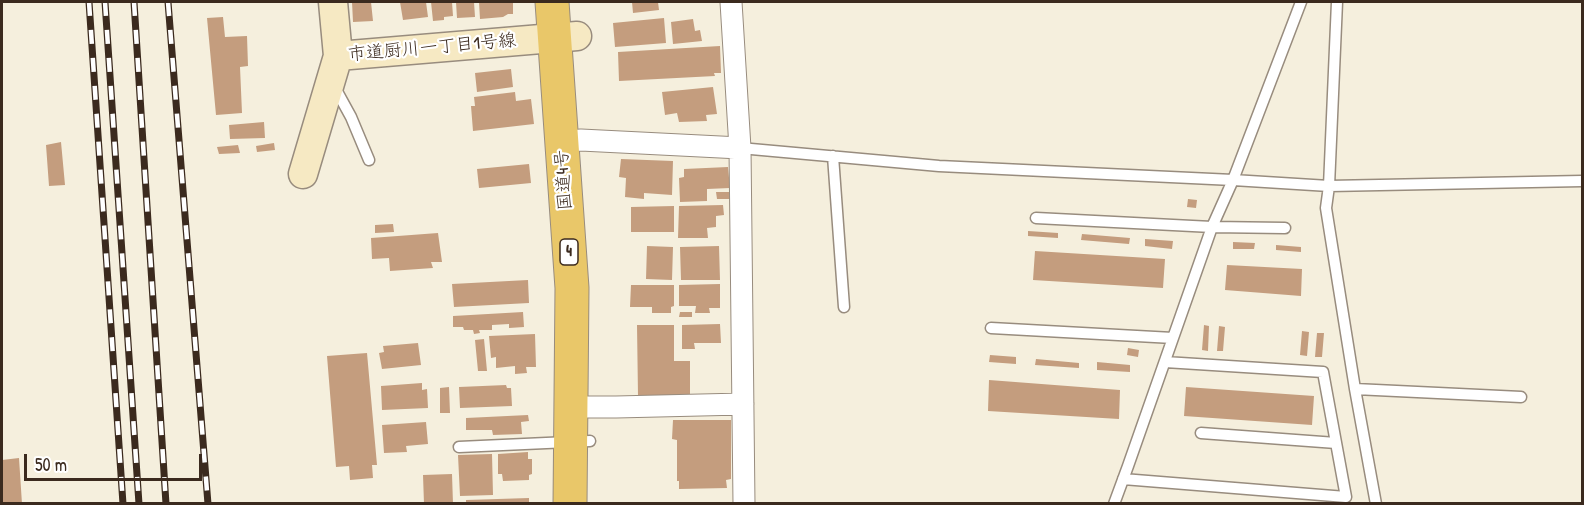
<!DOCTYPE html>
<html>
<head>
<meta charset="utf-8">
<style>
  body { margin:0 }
  #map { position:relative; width:1584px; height:505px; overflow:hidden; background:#f5efdd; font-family:"Patrick Hand",sans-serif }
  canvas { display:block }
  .frame { position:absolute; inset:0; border:3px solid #3b2a1e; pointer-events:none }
  .scale { position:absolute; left:24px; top:454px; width:178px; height:27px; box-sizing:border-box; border:3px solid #3b2a1e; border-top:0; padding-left:8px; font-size:18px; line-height:21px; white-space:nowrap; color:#3b2a1e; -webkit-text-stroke:4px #fff; paint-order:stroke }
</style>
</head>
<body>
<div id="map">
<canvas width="1584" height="505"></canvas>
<div class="frame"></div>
<div class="scale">50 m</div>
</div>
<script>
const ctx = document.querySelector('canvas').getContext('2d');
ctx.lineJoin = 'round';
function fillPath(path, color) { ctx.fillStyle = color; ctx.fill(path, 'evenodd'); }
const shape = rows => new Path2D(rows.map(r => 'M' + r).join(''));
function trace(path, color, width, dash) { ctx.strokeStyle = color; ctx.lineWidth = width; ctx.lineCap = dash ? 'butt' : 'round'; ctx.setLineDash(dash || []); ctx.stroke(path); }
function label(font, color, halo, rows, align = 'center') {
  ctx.font = font + ' "Patrick Hand","Klee One",sans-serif'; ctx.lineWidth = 4.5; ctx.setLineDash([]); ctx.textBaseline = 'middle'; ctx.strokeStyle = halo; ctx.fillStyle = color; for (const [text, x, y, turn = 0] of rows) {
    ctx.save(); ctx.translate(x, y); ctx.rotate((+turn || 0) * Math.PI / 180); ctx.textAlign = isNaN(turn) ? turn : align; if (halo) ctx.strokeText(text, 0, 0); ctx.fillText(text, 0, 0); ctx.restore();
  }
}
fillPath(shape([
  [352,2,371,2,373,21,353,22],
  [400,2,426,2,428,17,403,20],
  [431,2,452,2,453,16,444,17,444,20,433,21],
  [456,2,474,2,475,17,457,18],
  [479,2,513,2,513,14,508,14,503,17,480,19],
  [632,2,658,2,659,10,633,13],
  [223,17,225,37,247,36,248,66,240,67,242,113,216,115,207,18],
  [664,18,666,43,615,47,613,23],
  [693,19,695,31,700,30,702,41,673,44,671,22],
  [720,46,721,73,714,73,715,76,619,81,618,52],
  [511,69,513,87,477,92,475,73],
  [713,87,717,114,706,115,707,121,679,122,677,113,665,115,662,92],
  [515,92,516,101,531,99,534,124,473,131,471,106,475,106,474,97],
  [264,122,265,138,230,139,229,125],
  [61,142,65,185,49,186,46,145],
  [274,143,275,150,257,152,256,146],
  [238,145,240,153,219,154,217,147],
  [621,159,673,161,672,195,644,193,644,199,625,197,626,178,619,177],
  [529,164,531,183,479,188,477,169],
  [728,167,730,188,707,189,707,201,680,202,679,178,684,177,684,169],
  [716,192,729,192,730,199,717,199],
  [1188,199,1197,200,1196,208,1187,207],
  [723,205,724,215,716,216,716,227,707,228,708,238,678,238,679,206],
  [674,206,674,232,631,232,631,207],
  [393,224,394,232,375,233,375,225],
  [1028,231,1058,233,1058,238,1028,236],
  [438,233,442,262,431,262,433,268,390,271,389,258,372,259,371,238],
  [1082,234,1130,238,1129,244,1081,240],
  [1145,239,1173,241,1172,249,1145,246],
  [1233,242,1255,243,1254,249,1233,249],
  [1276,245,1301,247,1301,252,1276,250],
  [647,246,673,247,672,280,646,279],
  [719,246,720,280,681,280,680,247],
  [1035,251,1165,259,1163,288,1033,280],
  [1227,265,1302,269,1301,296,1225,290],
  [528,280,529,303,454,307,452,284],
  [720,284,720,308,709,308,710,313,695,313,696,306,679,306,679,285],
  [631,285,674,285,674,306,671,307,671,313,652,313,652,307,630,307],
  [523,312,524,327,509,328,509,324,492,325,492,330,479,330,480,333,474,334,473,330,464,330,463,327,453,327,453,316],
  [680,312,692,312,692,317,679,317],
  [720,324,721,343,694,343,695,349,682,349,682,325],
  [637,325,674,325,674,361,690,361,690,396,638,396],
  [1204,325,1209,326,1208,351,1202,350],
  [1219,326,1225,327,1223,351,1217,351],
  [1302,331,1309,332,1307,356,1300,355],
  [1317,333,1324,333,1322,357,1315,357],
  [535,334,536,367,526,367,527,373,515,374,515,366,496,368,496,357,491,358,489,336],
  [484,339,487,371,478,371,475,340],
  [418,343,421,365,382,369,379,353,384,352,383,346],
  [1128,348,1139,350,1138,357,1127,355],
  [367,353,377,465,372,465,373,478,350,480,349,466,336,467,327,356],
  [990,355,1016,357,1016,364,989,362],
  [1036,359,1079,363,1079,368,1035,365],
  [1097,362,1130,365,1130,372,1097,370],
  [989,380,1120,390,1119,419,988,411],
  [422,383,422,390,427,389,428,408,382,410,381,386],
  [506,385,507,388,511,388,512,406,460,408,459,387],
  [449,387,450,413,440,413,440,388],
  [1186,387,1314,396,1312,425,1184,416],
  [528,415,529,421,521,422,522,434,493,435,492,430,466,430,466,418],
  [673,420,731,420,731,479,726,480,727,488,679,489,679,481,677,481,677,440,672,439],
  [426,422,428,444,406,446,407,452,384,453,382,425],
  [528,452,528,459,532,459,532,474,529,475,529,480,503,481,502,474,498,474,498,454],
  [492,454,493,495,460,496,458,455],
  [19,458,22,504,2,504,2,460],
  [452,474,453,504,424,504,423,475],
  [529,498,529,504,466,504,466,500]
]), '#c49d7e');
const lane = shape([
  [1337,2,1329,186,1326,208,1355,389,1376,504],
  [334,86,351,117,369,160],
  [740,148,939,166,1233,180,1329,186,1582,181],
  [833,156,844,307],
  [1036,218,1212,227,1285,228],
  [991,328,1173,338],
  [1355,389,1521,397],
  [1201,433,1336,443],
  [459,447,590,441],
  [1123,479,1346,497,1323,372,1165,362],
  [1114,504,1128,466,1212,227,1233,180,1301,2]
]);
const street = shape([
  [731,2,740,148,744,504],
  [561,142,581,140,740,148],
  [572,407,616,407,743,404]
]);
const secondary = shape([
  [338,56,577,36],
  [303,174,338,56,333,2]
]);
const highway = shape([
  [552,2,572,288,570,504]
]);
trace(lane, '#988c7e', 13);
trace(street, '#988c7e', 23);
trace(secondary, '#988c7e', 31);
trace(highway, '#988c7e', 35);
trace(lane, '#fff', 10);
trace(street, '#fff', 21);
trace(secondary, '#f6e9c3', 28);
trace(highway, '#e9c769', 33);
const rail = shape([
  [89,2,123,504],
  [105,2,139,504],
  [134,2,166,504],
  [168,2,208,504]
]);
trace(rail, '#3b2a1e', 7);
trace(rail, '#fff', 4.5, [14]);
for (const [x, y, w] of [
  [569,252,18]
]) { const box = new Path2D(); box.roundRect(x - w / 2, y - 13, w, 26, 4.5); ctx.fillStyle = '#fff'; ctx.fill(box); trace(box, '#3b2a1e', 1.5); }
label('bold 16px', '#3b2a1e', null, [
  ["4",569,252]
]);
label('18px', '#3b2a1e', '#fff', [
  ["市道厨川一丁目1号線",432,48,-5],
  ["国道4号",564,180,-94]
]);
</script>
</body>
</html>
